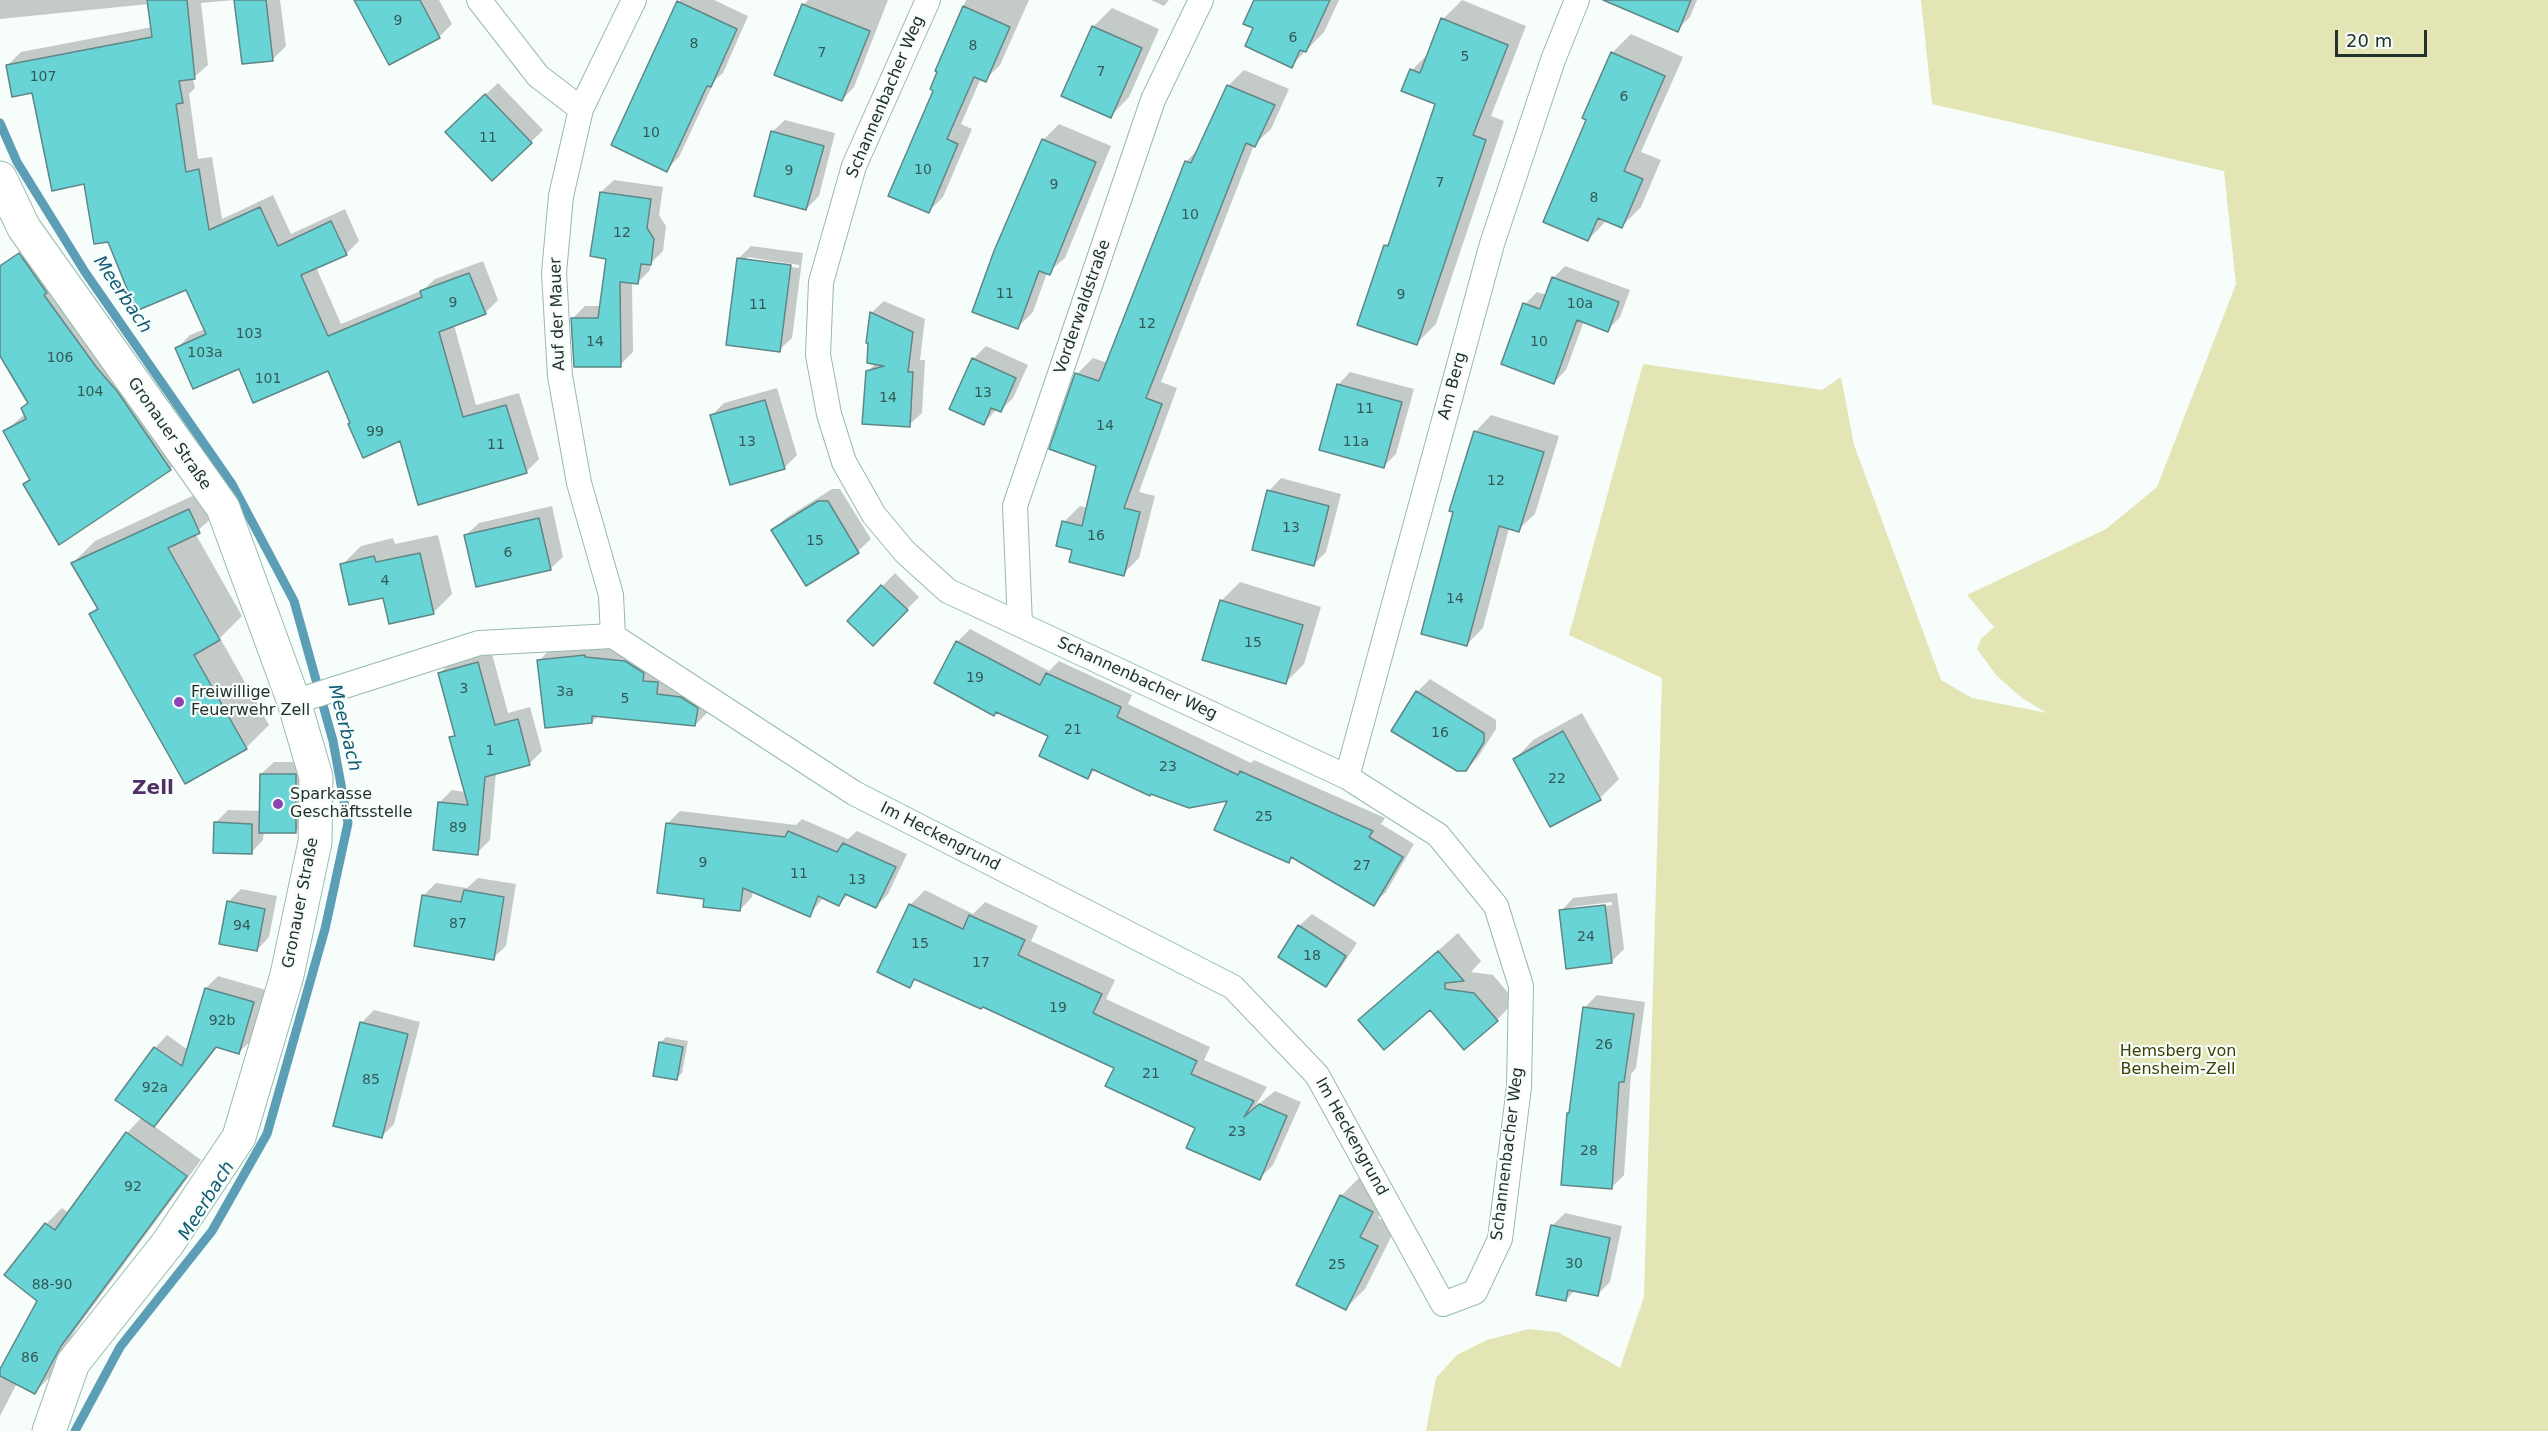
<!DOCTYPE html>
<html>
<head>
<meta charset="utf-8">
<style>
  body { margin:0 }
  #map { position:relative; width:2548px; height:1431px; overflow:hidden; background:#f6fdfa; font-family:"DejaVu Sans",sans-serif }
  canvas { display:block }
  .scale { position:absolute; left:2335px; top:30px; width:92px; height:27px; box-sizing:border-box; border:3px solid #23312b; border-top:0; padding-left:8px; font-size:18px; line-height:21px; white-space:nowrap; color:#23312b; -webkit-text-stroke:4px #f6fdfa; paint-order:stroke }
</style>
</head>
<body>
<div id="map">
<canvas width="2548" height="1431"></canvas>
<div class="scale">20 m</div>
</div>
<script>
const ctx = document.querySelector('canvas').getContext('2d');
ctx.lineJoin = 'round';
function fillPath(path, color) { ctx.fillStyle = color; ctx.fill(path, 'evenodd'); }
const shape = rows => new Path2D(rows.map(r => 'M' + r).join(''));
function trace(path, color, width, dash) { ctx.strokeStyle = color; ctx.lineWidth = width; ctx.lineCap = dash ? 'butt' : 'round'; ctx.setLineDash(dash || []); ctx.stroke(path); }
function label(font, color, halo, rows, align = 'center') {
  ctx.font = font + ' "DejaVu Sans",sans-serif'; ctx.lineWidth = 4.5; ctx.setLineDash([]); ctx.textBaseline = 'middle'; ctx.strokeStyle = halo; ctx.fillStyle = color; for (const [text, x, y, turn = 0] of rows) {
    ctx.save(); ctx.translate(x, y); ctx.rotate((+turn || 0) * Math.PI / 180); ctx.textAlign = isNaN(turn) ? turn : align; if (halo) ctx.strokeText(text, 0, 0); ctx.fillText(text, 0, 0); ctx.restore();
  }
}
fillPath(shape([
  [1921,0,2548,0,2548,1431,1426,1431,1436,1378,1457,1355,1487,1340,1529,1329,1558,1332,1620,1368,1644,1297,1662,678,1569,635,1643,364,1822,390,1841,377,1854,445,1941,680,1972,698,2047,713,2022,698,1996,675,1977,649,1981,639,1994,627,1967,595,2106,529,2157,487,2236,284,2224,171,1932,104]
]), '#e3e5b5');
fillPath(shape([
  [0,0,235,0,201,3,208,65,193,78,195,88,189,94,198,159,212,157,222,219,273,195,291,234,345,209,359,241,346,254,316,267,341,324,423,290,435,279,483,261,498,300,485,313,454,325,476,405,519,393,539,459,526,472,401,439,352,422,329,369,239,367,177,348,190,335,205,329,187,288,101,205,33,91,8,65,21,52,152,27,149,4,0,19],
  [238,0,280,0,286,46,273,59],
  [362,0,439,0,452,24,439,37],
  [680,0,714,0,748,16,723,73,715,80,679,157,666,170],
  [808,0,888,0,854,87,842,100,803,5],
  [966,0,1029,0,1000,65,985,80,981,78,961,124,972,129,943,197,928,212,935,90,939,72,937,70],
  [1151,0,1169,0,1164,6],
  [1256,0,1339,0,1324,32,1291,66,1255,28],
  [1462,0,1526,26,1491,116,1504,121,1436,324,1417,343,1385,246,1392,239,1437,103,1412,70,1430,52,1443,19],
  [1630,0,1697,0,1690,17,1677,30],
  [1112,8,1159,29,1129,97,1111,116,1093,27],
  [1631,34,1683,57,1641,152,1661,160,1641,207,1622,226,1607,220,1588,240,1588,119,1612,53],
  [1244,70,1289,89,1271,129,1254,145,1161,382,1177,388,1139,492,1155,496,1139,558,1123,574,1074,549,1064,522,1080,506,1088,508,1098,465,1077,374,1093,358,1108,363,1186,162,1199,148,1228,86],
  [498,83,543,130,531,142,459,119],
  [785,120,835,133,819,196,806,209,772,132],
  [1059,124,1111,146,1065,258,1047,273,1033,312,1017,328,1043,140],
  [614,180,663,187,659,215,666,226,663,251,651,263,650,270,637,283,632,282,633,352,620,365,572,319,585,306,601,306,608,257,601,192],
  [751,246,803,253,792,338,779,350,739,258],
  [747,257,799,265,799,268,747,261],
  [37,247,184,455,170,469,60,543,24,484,31,478,5,431,25,414,22,408,28,402,0,353,0,273],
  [1565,266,1630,290,1620,317,1608,330,1584,321,1566,370,1554,382,1525,304,1537,292,1547,295,1553,278],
  [884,301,925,319,920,360,925,360,922,413,909,425,868,371,876,363,871,313],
  [986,346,1028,365,1013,398,1000,411,997,409,984,423,973,359],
  [1350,372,1414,389,1396,454,1384,466,1338,385],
  [777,388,797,455,784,468,711,416,724,403],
  [1491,415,1559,436,1535,514,1518,530,1509,528,1483,628,1467,644,1475,432],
  [1281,478,1341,494,1326,552,1313,565,1269,491],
  [212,487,222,509,195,533,242,616,220,638,269,725,246,748,91,614,98,607,72,564,95,541],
  [832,489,840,489,871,539,858,551,806,584,773,530,786,518],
  [552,506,563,557,550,569,466,535,479,523],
  [438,535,452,594,433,613,384,596,342,565,361,546,393,538,395,544],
  [895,573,919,597,873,644,849,621],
  [1240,582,1321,607,1304,664,1285,683,1221,601],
  [970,629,1049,671,1059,661,1132,695,1128,704,1251,763,1254,760,1385,818,1381,824,1414,844,1386,892,1373,904,1293,856,1288,861,1229,799,1096,769,1088,777,957,642],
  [597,644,638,649,710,696,708,712,695,725,599,715,592,722,539,661,551,648],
  [491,650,508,713,530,707,542,751,529,764,496,772,490,840,477,853,439,803,452,790,465,792,451,738,456,732,440,673,452,661],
  [1430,679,1496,720,1496,729,1478,757,1466,770,1417,692],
  [1582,713,1619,779,1600,798,1515,759,1533,740],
  [274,762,308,762,308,819,295,832,264,831,263,840,251,853,215,823,228,810,261,811,261,774],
  [680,811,796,825,802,819,848,839,857,831,907,854,888,894,876,907,849,894,839,904,824,897,809,915,753,891,752,897,740,910,706,897,667,824],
  [478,878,516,884,506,946,493,958,423,896,436,883,467,888],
  [241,889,277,896,269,937,257,950,228,902],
  [925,890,973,914,985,902,1038,926,1031,941,1115,980,1106,999,1210,1047,1204,1060,1267,1087,1254,1108,1275,1091,1301,1102,1273,1165,1259,1179,1197,1127,1116,1067,983,1005,917,978,909,986,879,971,911,904],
  [1617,893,1624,949,1611,962,1561,911,1573,898],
  [1612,902,1612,905,1572,910,1572,907],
  [1312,914,1357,943,1338,972,1326,985,1299,926],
  [1458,933,1481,961,1471,972,1493,975,1515,1001,1497,1020,1430,1008,1360,1020],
  [218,976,266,990,252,1040,239,1052,218,1046,166,1113,154,1126,201,1160,76,1329,50,1377,35,1392,17,1383,0,1416,0,1369,39,1301,6,1275,46,1224,62,1208,69,1213,127,1133,142,1117,155,1048,167,1035,188,1050,206,988],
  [1597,995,1645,1002,1636,1068,1631,1074,1624,1175,1611,1188,1571,1111,1584,1008],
  [374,1010,420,1022,394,1124,381,1137,361,1023],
  [666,1037,688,1041,682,1073,676,1079,660,1043],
  [1360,1177,1391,1193,1378,1218,1396,1227,1365,1289,1346,1308,1341,1196],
  [1565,1213,1622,1226,1610,1282,1597,1295,1575,1290,1566,1300,1552,1226]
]), '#0003');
trace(shape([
  [0,123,17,162,85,272,232,484,294,601,333,741,348,823,325,929,267,1134,212,1231,120,1347,75,1431]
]), '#5c9eb5', 9);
const building = shape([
  [147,0,187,0,195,79,179,81,183,103,176,104,186,172,199,169,209,230,260,207,278,246,331,221,347,255,301,275,328,336,422,297,420,291,469,273,486,314,439,332,463,417,506,405,527,473,418,505,400,441,363,458,348,424,350,423,328,371,253,403,239,369,193,389,175,348,206,334,186,290,136,311,108,242,94,244,84,184,52,191,32,93,12,97,6,65,152,37,147,0],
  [234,0,266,0,273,61,242,64,234,0],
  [354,0,420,0,440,38,389,65,354,0],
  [1254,0,1330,0,1306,52,1300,50,1292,68,1245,46,1253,28,1243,24,1254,0],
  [1603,0,1691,0,1678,32,1603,0],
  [677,1,737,29,711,87,707,86,667,172,611,145,677,1],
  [802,4,870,31,842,101,774,75,802,4],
  [963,6,1010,27,986,82,974,77,947,139,958,144,929,213,888,196,933,91,930,89,937,72,935,71,963,6],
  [1441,18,1508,45,1473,135,1486,140,1417,345,1357,325,1384,245,1388,246,1435,104,1401,91,1410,69,1420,73,1441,18],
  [1092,26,1142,48,1111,118,1061,96,1092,26],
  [1611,52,1665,76,1624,171,1643,179,1622,228,1598,218,1588,241,1543,222,1586,120,1582,118,1611,52],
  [1227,85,1275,105,1255,147,1246,143,1146,398,1162,404,1124,508,1140,512,1124,576,1069,562,1072,550,1056,546,1062,521,1082,526,1096,466,1049,449,1075,373,1099,381,1185,161,1191,163,1227,85],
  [485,94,532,143,492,181,445,132,485,94],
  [771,131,824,146,806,210,754,196,771,131],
  [1042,139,1096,162,1050,275,1039,271,1018,329,972,312,994,251,1042,139],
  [600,192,651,199,647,228,654,239,651,265,641,264,638,284,620,282,621,367,574,367,571,318,598,318,606,259,590,256,600,192],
  [19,253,47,293,44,295,97,368,117,391,171,470,59,545,23,484,30,480,3,431,26,419,21,408,28,403,0,356,0,266,19,253],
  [737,258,791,265,780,352,726,345,737,258],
  [1552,277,1619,302,1608,332,1577,320,1554,384,1501,364,1523,303,1540,309,1552,277],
  [870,312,913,332,908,372,913,372,910,427,862,424,866,371,884,366,867,363,868,343,866,343,870,312],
  [972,358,1016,378,1001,412,991,408,984,425,949,409,972,358],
  [1337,384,1402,402,1384,468,1319,450,1337,384],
  [765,400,785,469,730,485,710,415,765,400],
  [1474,431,1544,452,1519,532,1499,526,1467,646,1421,634,1453,512,1449,511,1474,431],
  [1267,490,1329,506,1314,566,1252,550,1267,490],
  [818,501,828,501,859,553,806,586,771,530,818,501],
  [189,509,200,533,168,548,220,640,194,655,247,749,185,784,89,614,98,609,71,563,189,509],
  [539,518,551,570,476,587,464,535,539,518],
  [420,553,434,614,389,624,383,598,349,605,340,564,374,556,376,562,420,553],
  [881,585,908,610,873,646,847,621,881,585],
  [1220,600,1303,625,1286,684,1202,660,1220,600],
  [956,641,1040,685,1046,673,1121,707,1117,717,1238,775,1240,771,1373,831,1369,837,1403,857,1374,906,1291,857,1289,863,1214,830,1227,801,1189,808,1151,794,1150,796,1092,769,1088,779,1039,756,1048,736,996,712,994,716,934,683,956,641],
  [585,655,585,657,625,661,644,673,643,681,658,682,657,694,681,697,698,708,695,726,592,716,592,723,545,728,537,660,585,655],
  [478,662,495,725,518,719,530,765,485,777,478,855,433,850,438,802,468,805,449,737,455,736,438,673,478,662],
  [1416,691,1484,733,1484,742,1466,771,1457,771,1391,731,1416,691],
  [1563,731,1601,800,1550,827,1513,759,1563,731],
  [260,774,296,774,296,833,259,833,260,774],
  [214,822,252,824,252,854,213,853,214,822],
  [666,823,785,837,788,831,837,852,843,843,896,867,876,908,845,894,839,906,818,896,810,917,743,888,740,911,703,907,704,899,657,893,666,823],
  [464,890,504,897,494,960,414,946,422,895,461,902,464,890],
  [227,901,265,909,257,951,219,944,227,901],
  [909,904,963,929,969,915,1025,940,1018,955,1102,994,1093,1013,1197,1061,1191,1074,1254,1101,1244,1117,1259,1104,1287,1116,1260,1180,1186,1148,1195,1128,1105,1086,1114,1068,983,1007,981,1009,914,979,910,988,877,972,909,904],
  [1605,905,1612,963,1566,969,1559,910,1605,905],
  [1298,925,1346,956,1326,987,1278,957,1298,925],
  [1438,951,1464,981,1445,983,1445,989,1474,993,1498,1021,1464,1050,1430,1010,1384,1050,1358,1020,1438,951],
  [205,988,254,1002,239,1054,216,1047,154,1127,115,1100,154,1047,182,1066,205,988],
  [1583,1007,1634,1014,1624,1082,1619,1082,1612,1189,1561,1185,1567,1113,1569,1113,1583,1007],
  [360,1022,408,1034,382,1138,333,1126,360,1022],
  [659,1042,683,1047,677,1080,653,1076,659,1042],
  [126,1132,187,1176,61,1346,35,1394,0,1376,0,1369,37,1301,4,1275,45,1223,55,1230,126,1132],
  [1340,1195,1373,1212,1360,1237,1378,1246,1346,1310,1296,1285,1340,1195],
  [1551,1225,1610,1238,1598,1296,1568,1290,1566,1301,1536,1295,1551,1225]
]);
fillPath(building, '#69d4d5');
trace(building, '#5f8787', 1.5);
const street = shape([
  [479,0,538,76,581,109],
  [1020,624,1015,506,1153,100,1201,0],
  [613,636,611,595,579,483,560,376,554,273,561,196,581,109,634,0],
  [294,702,479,643,613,636,854,793,1233,987,1317,1075,1443,1304,1475,1292,1500,1239,1519,1087,1521,986,1496,906,1438,835,1347,777,948,591,905,552,874,515,844,462,829,414,818,355,821,282,854,166,928,0],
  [1347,777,1492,244,1553,60,1577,0]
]);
const secondary = shape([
  [0,178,24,228,223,508,294,702,316,777,315,842,287,975,239,1137,168,1243,73,1363,49,1431]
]);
trace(street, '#97bbac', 26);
trace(secondary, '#97bbac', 35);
trace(street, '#fff', 24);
trace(secondary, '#fff', 33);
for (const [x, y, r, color] of [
  [179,702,6,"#8e43b4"],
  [278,804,6,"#8e43b4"]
]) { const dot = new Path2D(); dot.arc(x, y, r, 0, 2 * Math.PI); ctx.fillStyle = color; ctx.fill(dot); trace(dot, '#f6fdfa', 2); }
label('14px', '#345a56', null, [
  ["9",398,21],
  ["6",1293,38],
  ["8",694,44],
  ["8",973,46],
  ["7",822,53],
  ["5",1465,57],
  ["7",1101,72],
  ["107",43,77],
  ["6",1624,97],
  ["10",651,133],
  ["11",488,138],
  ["10",923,170],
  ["9",789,171],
  ["7",1440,183],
  ["9",1054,185],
  ["8",1594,198],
  ["10",1190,215],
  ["12",622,233],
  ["11",1005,294],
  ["9",1401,295],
  ["9",453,303],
  ["10a",1580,304],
  ["11",758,305],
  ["12",1147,324],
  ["103",249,334],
  ["14",595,342],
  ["10",1539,342],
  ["103a",205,353],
  ["106",60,358],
  ["101",268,379],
  ["104",90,392],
  ["13",983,393],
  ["14",888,398],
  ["11",1365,409],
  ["14",1105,426],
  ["99",375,432],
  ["13",747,442],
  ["11a",1356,442],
  ["11",496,445],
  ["12",1496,481],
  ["13",1291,528],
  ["16",1096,536],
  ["15",815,541],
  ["6",508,553],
  ["4",385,581],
  ["14",1455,599],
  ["15",1253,643],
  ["19",975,678],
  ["3",464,689],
  ["3a",565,692],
  ["5",625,699],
  ["21",1073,730],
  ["16",1440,733],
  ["1",490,751],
  ["23",1168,767],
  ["22",1557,779],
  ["25",1264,817],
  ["89",458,828],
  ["9",703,863],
  ["27",1362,866],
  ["11",799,874],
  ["13",857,880],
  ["87",458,924],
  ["94",242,926],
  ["24",1586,937],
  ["15",920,944],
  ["18",1312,956],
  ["17",981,963],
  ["19",1058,1008],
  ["92b",222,1021],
  ["26",1604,1045],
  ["21",1151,1074],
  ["85",371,1080],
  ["92a",155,1088],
  ["23",1237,1132],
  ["28",1589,1151],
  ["92",133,1187],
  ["30",1574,1264],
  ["25",1337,1265],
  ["88-90",52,1285],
  ["86",30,1358]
]);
label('16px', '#23312b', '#f6fdfa', [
  ["Schannenbacher Weg",886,97,-67],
  ["Vorderwaldstraße",1083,307,-71],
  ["Auf der Mauer",558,314,-92],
  ["Am Berg",1453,386,-75],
  ["Gronauer Straße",169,434,55],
  ["Schannenbacher Weg",1137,679,25],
  ["Im Heckengrund",940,837,27],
  ["Gronauer Straße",301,903,-79],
  ["Im Heckengrund",1351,1137,61],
  ["Schannenbacher Weg",1508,1154,-83]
]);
label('16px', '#23312b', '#f6fdfa', [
  ["Freiwillige",191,693],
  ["Feuerwehr Zell",191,711],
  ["Sparkasse",290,795],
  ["Geschäftsstelle",290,813]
], 'left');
label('16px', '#3f3e00', '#f6fdfa', [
  ["Hemsberg von",2178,1052],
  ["Bensheim-Zell",2178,1070]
]);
label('italic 18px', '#125b73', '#f6fdfa', [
  ["Meerbach",122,295,56],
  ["Meerbach",344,728,76],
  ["Meerbach",207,1201,-58]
]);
label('bold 20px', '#512d65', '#f6fdfa', [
  ["Zell",153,789]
]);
</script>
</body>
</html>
